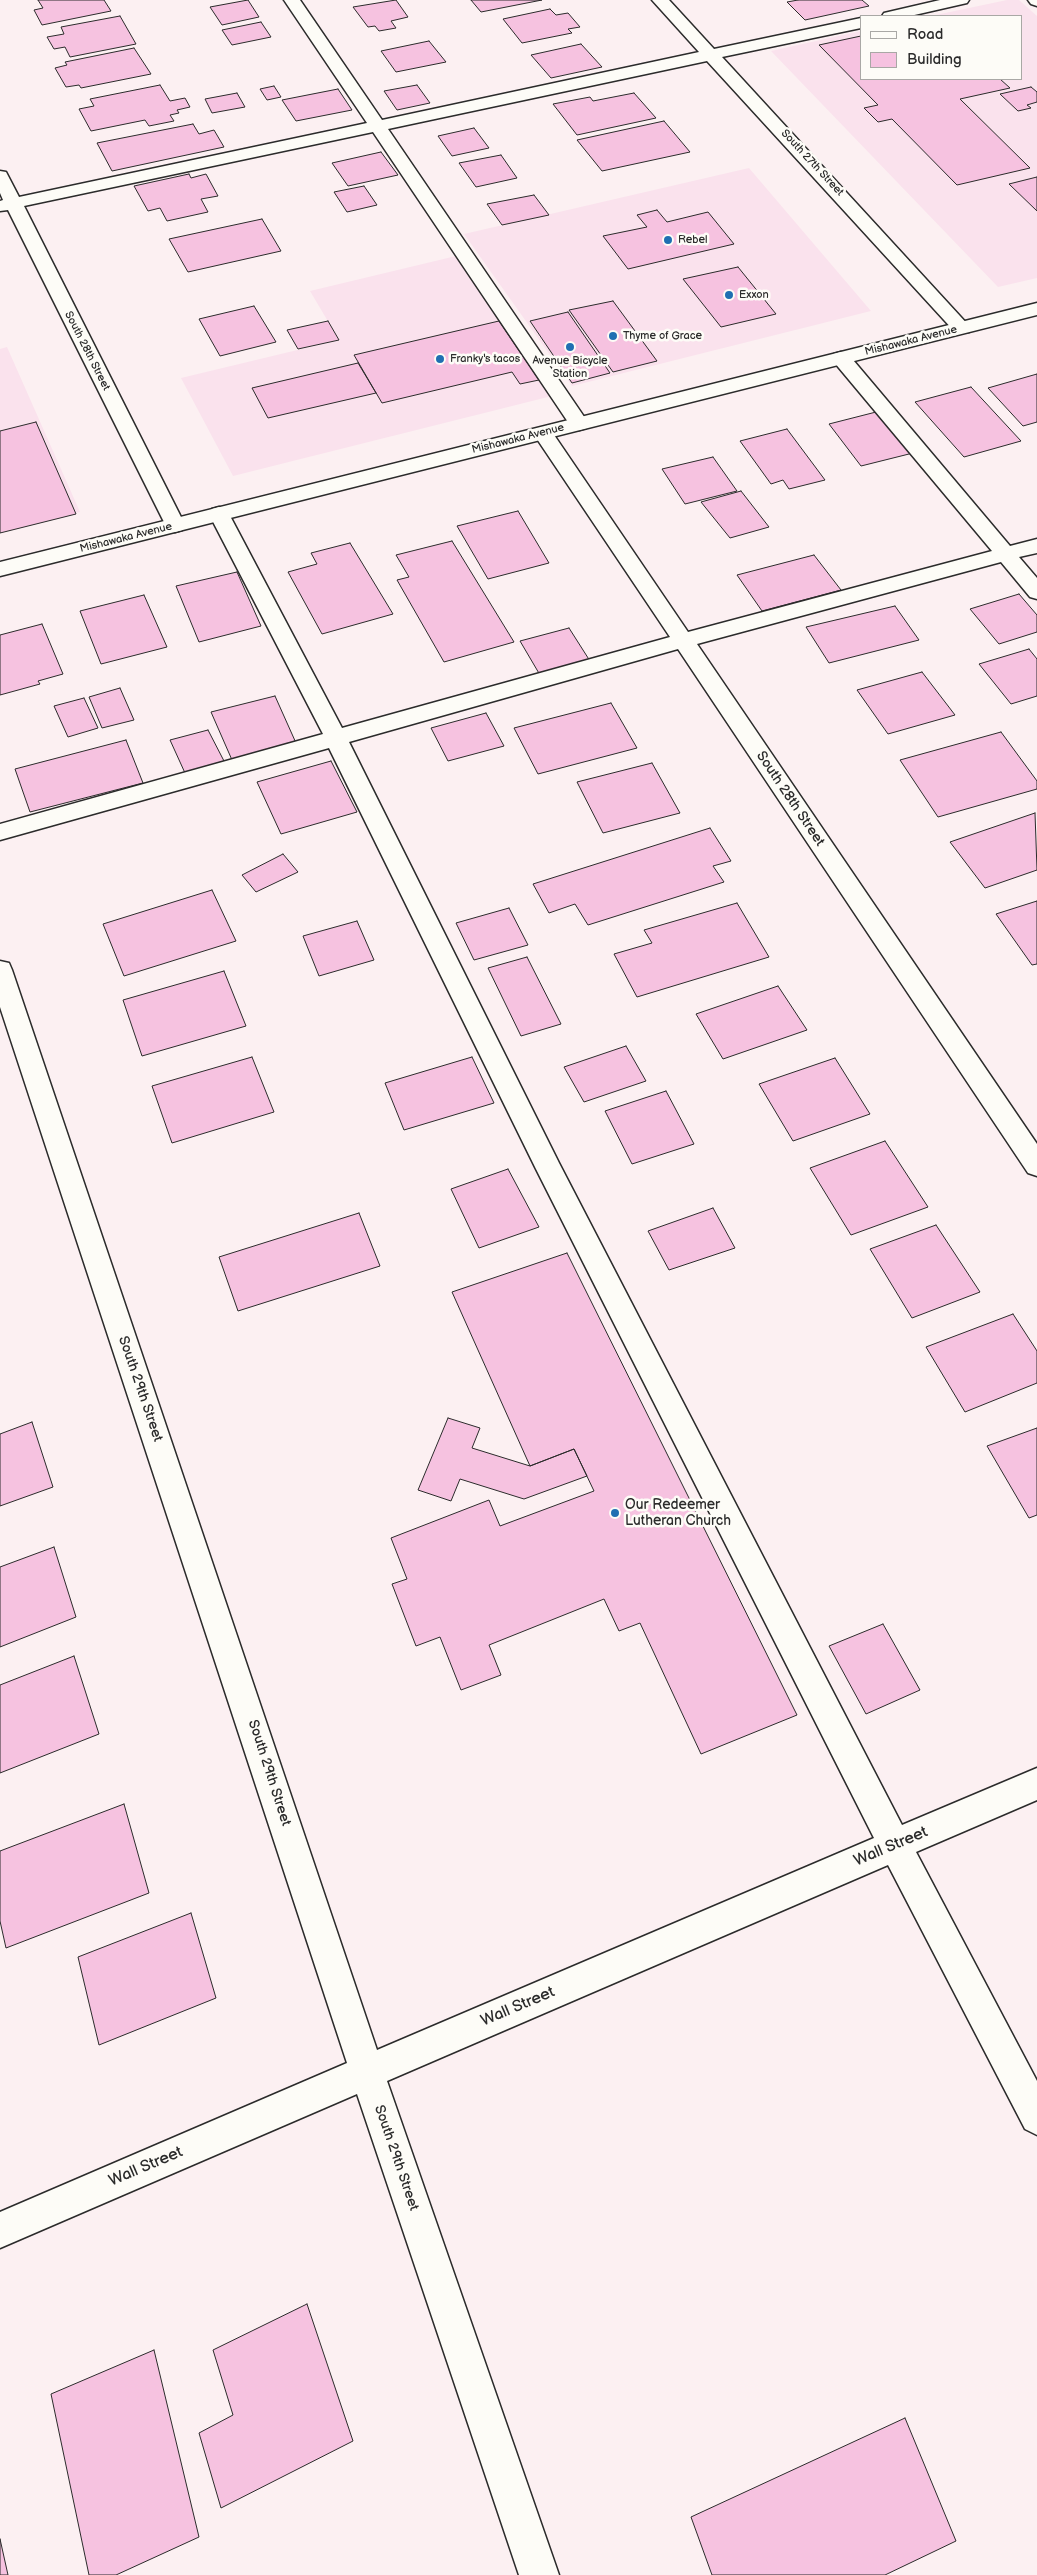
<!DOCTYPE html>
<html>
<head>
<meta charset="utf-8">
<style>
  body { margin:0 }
  #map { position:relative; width:1037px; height:2575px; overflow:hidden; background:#fcf0f2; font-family:"Balsamiq Sans",sans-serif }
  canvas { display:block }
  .legend { position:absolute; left:860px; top:15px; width:162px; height:65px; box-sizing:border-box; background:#fdfcf7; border:1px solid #a9a8a5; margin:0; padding:6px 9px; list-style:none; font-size:15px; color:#2b2b2b }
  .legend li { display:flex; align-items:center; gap:10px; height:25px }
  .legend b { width:25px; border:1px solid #a9a8a5 }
</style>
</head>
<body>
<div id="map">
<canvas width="1037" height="2575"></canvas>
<ul class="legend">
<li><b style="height:6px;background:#fdfcf7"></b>Road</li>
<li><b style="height:14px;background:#f6c2e0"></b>Building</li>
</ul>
</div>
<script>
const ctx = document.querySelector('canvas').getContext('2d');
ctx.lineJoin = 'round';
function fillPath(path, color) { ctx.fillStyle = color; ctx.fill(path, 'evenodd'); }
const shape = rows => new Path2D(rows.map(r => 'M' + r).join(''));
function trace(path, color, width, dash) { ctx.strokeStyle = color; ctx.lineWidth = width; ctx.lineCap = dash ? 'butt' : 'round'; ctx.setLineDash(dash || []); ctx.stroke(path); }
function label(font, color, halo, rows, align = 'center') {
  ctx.font = font + ' "Balsamiq Sans",sans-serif'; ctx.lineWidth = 5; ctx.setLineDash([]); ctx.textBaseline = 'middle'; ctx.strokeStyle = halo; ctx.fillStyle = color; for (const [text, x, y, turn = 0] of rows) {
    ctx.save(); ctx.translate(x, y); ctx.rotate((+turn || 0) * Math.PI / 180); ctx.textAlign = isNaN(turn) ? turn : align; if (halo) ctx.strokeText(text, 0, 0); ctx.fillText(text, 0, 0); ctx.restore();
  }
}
fillPath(shape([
  [1007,0,1019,0,1037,16,1037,278,998,287,771,51,861,31,861,79,1021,79,1021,16,931,16],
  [749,168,871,311,572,386,464,234],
  [456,256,552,396,233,476,181,378,339,340,310,291],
  [7,347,80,512,0,531,0,349]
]), '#fae2ed');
const building = shape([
  [38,0,104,0,111,11,42,25,34,10,43,8,38,0],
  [248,0,259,17,222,25,210,7,248,0],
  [396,0,408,17,391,21,396,28,379,31,375,26,368,27,353,7,396,0],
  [471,0,542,0,481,12,471,0],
  [798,0,862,0,869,6,805,20,787,2,798,0],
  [550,9,556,15,568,13,580,27,568,29,572,33,522,43,503,19,550,9],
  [120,16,136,44,70,57,65,47,54,49,47,37,64,34,61,27,120,16],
  [261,22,271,37,232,45,222,30,261,22],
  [861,36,861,79,1000,79,1010,88,960,99,1030,168,957,185,892,119,878,122,864,108,878,105,819,45,861,36],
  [429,41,446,62,396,72,381,51,429,41],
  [581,44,602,67,551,78,531,55,581,44],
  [134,48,151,74,81,88,79,85,66,87,55,68,67,65,65,62,134,48],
  [160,85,170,101,185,98,190,107,177,110,179,113,170,115,174,121,149,126,145,120,91,131,79,109,94,106,90,99,160,85],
  [417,85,430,103,397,110,384,91,417,85],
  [274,86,281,97,267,100,260,89,274,86],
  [1031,87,1037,92,1037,102,1027,105,1031,108,1018,111,1000,94,1031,87],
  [338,89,352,110,296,121,282,100,338,89],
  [237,93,245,107,212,113,205,99,237,93],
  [634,93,656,118,577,135,553,104,590,97,593,101,634,93],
  [664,121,690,152,602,171,577,140,664,121],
  [193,124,199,134,214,130,224,147,112,171,97,143,193,124],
  [474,128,489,148,452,156,438,136,474,128],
  [381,152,398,175,348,186,332,163,381,152],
  [501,155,517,178,476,187,459,163,501,155],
  [189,174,191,178,206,174,218,196,201,199,208,212,167,221,160,208,148,211,134,186,189,174],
  [1037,177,1037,211,1009,184,1037,177],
  [364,186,377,205,347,212,334,192,364,186],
  [534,195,549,215,502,225,487,204,534,195],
  [657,210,667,222,708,212,734,244,628,269,603,236,647,227,637,215,657,210],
  [262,219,281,251,188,272,169,239,262,219],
  [738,267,776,314,721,327,683,279,738,267],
  [613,301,657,361,613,372,569,310,613,301],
  [254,306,276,342,220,356,199,319,254,306],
  [568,312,610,373,572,383,530,321,568,312],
  [328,321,339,340,298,349,287,330,328,321],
  [499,321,539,380,520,384,512,372,382,403,354,355,499,321],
  [358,363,376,393,268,418,252,388,358,363],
  [1037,374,1037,422,1023,426,988,388,1037,374],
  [971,387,1021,441,964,457,915,402,971,387],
  [880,411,913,453,861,466,829,424,880,411],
  [36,422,76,514,0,533,0,431,36,422],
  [787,429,825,480,789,489,783,480,771,484,740,441,787,429],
  [713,457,737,491,685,504,662,469,713,457],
  [741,491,769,527,730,538,701,502,741,491],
  [518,511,549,563,488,579,457,526,518,511],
  [452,541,514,642,444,662,397,580,409,577,396,555,452,541],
  [350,543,393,614,322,634,288,572,317,564,311,553,350,543],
  [814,555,841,590,762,611,737,575,814,555],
  [237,572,261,626,199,642,176,586,237,572],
  [1019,594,1037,615,1037,632,999,644,970,609,1019,594],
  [144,595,167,647,101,664,80,611,144,595],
  [895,606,919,640,829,663,806,627,895,606],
  [42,624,63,674,38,681,40,684,0,695,0,635,42,624],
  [569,628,590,661,540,675,520,641,569,628],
  [1029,649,1037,659,1037,696,1011,704,979,664,1029,649],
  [922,672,955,715,888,734,857,690,922,672],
  [120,688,134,720,102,728,89,697,120,688],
  [275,696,296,743,232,760,211,712,275,696],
  [84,698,98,728,68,737,54,706,84,698],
  [611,703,637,748,538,774,514,728,611,703],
  [486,713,504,746,448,761,431,728,486,713],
  [208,730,224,761,185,773,170,740,208,730],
  [1001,732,1037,781,1037,789,938,817,900,760,1001,732],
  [126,740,143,783,30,812,15,769,126,740],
  [331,761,357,812,281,834,257,782,331,761],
  [652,763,680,813,603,833,577,782,652,763],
  [1035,813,1037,870,985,888,950,842,1035,813],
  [710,828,731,861,713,866,724,882,588,925,575,904,549,913,533,884,710,828],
  [283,854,298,872,256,892,242,875,283,854],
  [212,890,236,941,124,976,103,924,212,890],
  [1037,901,1037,964,1032,965,996,914,1037,901],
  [737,903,769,957,637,997,614,954,652,943,644,930,737,903],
  [509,908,528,945,474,960,456,923,509,908],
  [357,921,374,960,319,976,303,936,357,921],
  [527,957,561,1024,521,1036,488,968,527,957],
  [224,971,246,1026,142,1056,123,1000,224,971],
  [778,986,807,1030,723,1059,696,1014,778,986],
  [626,1046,646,1081,584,1102,564,1067,626,1046],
  [252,1057,274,1112,172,1143,152,1086,252,1057],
  [472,1057,494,1103,404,1130,385,1083,472,1057],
  [835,1058,870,1114,793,1141,759,1084,835,1058],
  [666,1091,694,1144,632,1164,605,1111,666,1091],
  [885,1141,928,1207,851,1235,810,1168,885,1141],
  [508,1169,539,1227,479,1248,451,1189,508,1169],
  [713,1208,735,1248,669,1270,648,1231,713,1208],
  [359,1213,380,1266,238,1311,219,1257,359,1213],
  [936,1225,980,1292,912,1318,870,1249,936,1225],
  [567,1253,797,1715,701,1754,640,1623,619,1631,604,1599,489,1645,501,1675,461,1690,440,1637,416,1646,392,1584,407,1579,391,1538,489,1500,500,1526,594,1491,574,1449,530,1466,452,1292,567,1253],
  [1013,1314,1037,1351,1037,1383,965,1412,926,1347,1013,1314],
  [448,1418,480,1428,472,1448,530,1466,574,1449,587,1476,524,1499,460,1479,451,1501,418,1490,448,1418],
  [32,1422,53,1487,0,1506,0,1434,32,1422],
  [1037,1428,1037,1515,1029,1518,987,1446,1037,1428],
  [54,1547,76,1617,0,1647,0,1567,54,1547],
  [883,1624,920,1690,866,1714,829,1646,883,1624],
  [74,1656,99,1734,0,1773,0,1685,74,1656],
  [124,1804,149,1893,6,1948,0,1921,0,1851,124,1804],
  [191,1913,216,1998,99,2045,78,1957,191,1913],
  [307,2304,353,2441,221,2508,199,2433,233,2415,213,2350,307,2304],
  [154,2350,199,2537,116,2575,89,2575,51,2394,154,2350],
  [905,2418,956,2541,885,2575,712,2575,691,2517,905,2418],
  [0,2539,8,2575,0,2575,0,2539]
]);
fillPath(building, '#f6c2e0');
trace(building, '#2b2b2b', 1);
const minor = shape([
  [284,0,300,0,382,120,699,52,652,0,669,0,714,49,861,18,861,28,722,57,971,328,969,332,955,332,707,61,388,129,589,424,586,428,579,430,572,428,373,132,24,206,185,525,182,530,175,532,168,530,8,210,0,211,0,201,3,200,0,193,0,171,6,172,19,197,367,123,284,0],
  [940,0,969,0,967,3,910,16,882,16,884,13,940,0],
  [1028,0,1037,0,1037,6,1031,4,1028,0],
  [841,352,848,354,1010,546,1037,539,1037,553,1019,557,1037,578,1037,599,1030,597,1001,562,697,644,1037,1144,1037,1176,1028,1173,678,649,349,742,559,1163,902,1825,1037,1768,1037,1800,916,1852,1037,2081,1037,2135,1025,2129,888,1865,387,2081,559,2575,519,2575,357,2094,0,2248,0,2212,347,2063,0,1007,0,961,9,963,12,970,377,2050,874,1838,536,1169,329,748,0,840,0,824,323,734,209,514,212,509,219,507,226,509,229,514,342,728,670,637,533,433,536,429,550,429,688,632,992,551,834,362,831,358,834,354,841,352]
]);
const major = shape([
  [1037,303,1037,315,0,576,0,562,1037,303]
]);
trace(minor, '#2b2b2b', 3);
trace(major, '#2b2b2b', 3);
fillPath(minor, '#fdfcf7');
fillPath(major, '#fdfcf7');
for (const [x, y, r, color] of [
  [668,240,5,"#1f6fb2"],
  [729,295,5,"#1f6fb2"],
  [613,336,5,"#1f6fb2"],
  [570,347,5,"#1f6fb2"],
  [440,359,5,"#1f6fb2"],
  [615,1513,5,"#1f6fb2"]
]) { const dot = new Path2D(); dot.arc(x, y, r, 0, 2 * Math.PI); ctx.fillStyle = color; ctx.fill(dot); trace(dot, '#fdfcf7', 2); }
label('11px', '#2b2b2b', '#fdfcf7', [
  ["South 27th Street",812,163,47],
  ["Mishawaka Avenue",911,341,-14],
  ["South 28th Street",87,351,63],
  ["Mishawaka Avenue",518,439,-14],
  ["Mishawaka Avenue",126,538,-14]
]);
label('11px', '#2b2b2b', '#fdfcf7', [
  ["Rebel",678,240],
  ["Exxon",739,295],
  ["Thyme of Grace",623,336],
  ["Franky's tacos",450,359],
  ["Avenue Bicycle",570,361,"center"],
  ["Station",570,374,"center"]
], 'left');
label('14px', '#2b2b2b', '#fdfcf7', [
  ["South 28th Street",790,799,56],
  ["South 29th Street",140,1389,71],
  ["South 29th Street",269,1773,72],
  ["South 29th Street",396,2158,71]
]);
label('14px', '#2b2b2b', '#fdfcf7', [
  ["Our Redeemer",625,1505],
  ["Lutheran Church",625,1521]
], 'left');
label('16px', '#2b2b2b', '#fdfcf7', [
  ["Wall Street",891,1847,-23],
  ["Wall Street",518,2007,-23],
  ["Wall Street",146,2167,-23]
]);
</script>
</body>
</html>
